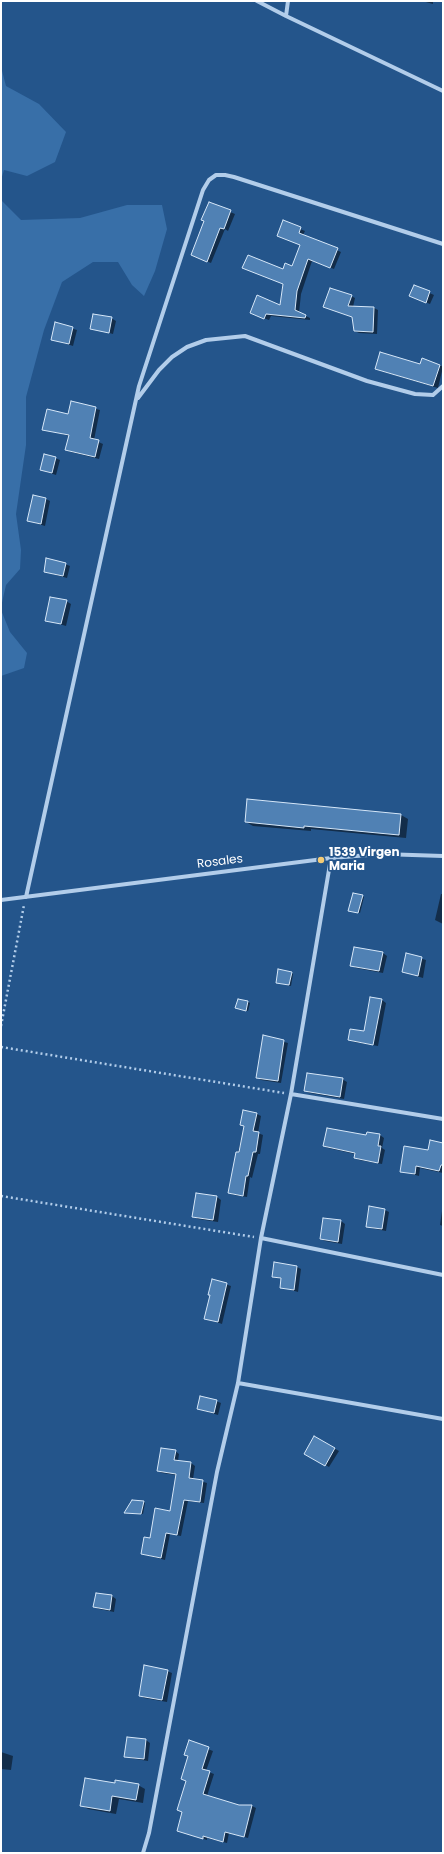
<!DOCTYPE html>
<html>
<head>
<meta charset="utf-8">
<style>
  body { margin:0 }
  #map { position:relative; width:444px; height:1854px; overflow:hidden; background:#24558b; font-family:Poppins,sans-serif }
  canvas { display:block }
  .frame { position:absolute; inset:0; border:2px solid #fff; pointer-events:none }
</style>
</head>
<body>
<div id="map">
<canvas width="444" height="1854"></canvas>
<div class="frame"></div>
</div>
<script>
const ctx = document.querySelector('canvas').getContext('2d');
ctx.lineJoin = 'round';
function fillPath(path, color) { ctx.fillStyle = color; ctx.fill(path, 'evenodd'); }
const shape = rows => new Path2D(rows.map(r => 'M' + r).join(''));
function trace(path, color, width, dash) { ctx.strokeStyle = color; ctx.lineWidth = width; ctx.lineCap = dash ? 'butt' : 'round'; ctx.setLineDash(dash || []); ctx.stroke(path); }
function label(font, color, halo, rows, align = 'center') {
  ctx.font = font + ' Poppins,sans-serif'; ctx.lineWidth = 3.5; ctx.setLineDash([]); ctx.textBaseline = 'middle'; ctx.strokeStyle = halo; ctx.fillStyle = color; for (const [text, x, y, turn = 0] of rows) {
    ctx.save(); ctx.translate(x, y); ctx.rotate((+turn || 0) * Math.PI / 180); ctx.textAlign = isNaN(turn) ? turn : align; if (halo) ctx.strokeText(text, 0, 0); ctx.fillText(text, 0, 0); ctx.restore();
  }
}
fillPath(shape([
  [1,67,6,86,39,104,66,132,55,162,27,176,4,170,1,180],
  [1,200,21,220,80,218,127,205,162,205,167,229,155,271,144,296,132,285,118,262,93,262,62,282,44,330,26,397,26,445,16,514,21,550,20,569,6,585,1,607],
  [1,610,10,632,27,653,24,668,1,676]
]), '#386fa8');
fillPath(shape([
  [422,1,433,1,433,4],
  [209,203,235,214,228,231,225,229,211,263,192,255,205,221],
  [283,222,305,231,303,235,341,252,334,269,312,261,301,294,299,313,310,318,310,320,271,316,269,320,255,315,281,306,284,270,293,267,301,245],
  [414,286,434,295,430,304,415,298],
  [351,296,355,298,353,307,374,308,378,310,377,334,359,333,355,331,353,317,329,309],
  [111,318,116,321,113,334,91,328],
  [56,324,77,330,73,346,52,339],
  [421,365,440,365,443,367,438,388,381,371],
  [72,403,100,410,94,440,103,444,99,459,71,452,66,450,69,436,44,429,69,415],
  [55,458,60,460,56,475,41,470],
  [46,499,50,501,45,526,29,521],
  [65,564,70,566,67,578,45,572],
  [66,601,71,604,66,626,46,620],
  [248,800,401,815,408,819,406,838,311,829,311,831,253,826,246,822],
  [441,894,443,894,443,924,435,920],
  [362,896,364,897,360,913,351,911],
  [383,953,387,956,383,973,356,968,351,965],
  [407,955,426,960,423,978,403,972],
  [292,973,293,974,291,986,279,983],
  [382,1000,386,1003,378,1046,354,1042,349,1039,364,1033],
  [248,1002,250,1003,248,1011,238,1009],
  [263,1036,288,1043,281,1083,261,1080,257,1077],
  [342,1079,347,1082,344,1099,310,1093,305,1091],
  [257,1114,261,1116,258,1133,263,1135,260,1154,258,1154,252,1178,250,1177,247,1197,234,1195,229,1193,244,1127,241,1124],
  [380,1135,384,1138,382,1148,385,1150,382,1164,359,1160,355,1158,355,1154,328,1148,324,1146],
  [443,1144,443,1173,420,1168,419,1176,401,1171,429,1151],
  [217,1197,221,1200,218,1222,198,1219,193,1216],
  [443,1204,443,1226,440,1225],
  [370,1207,385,1210,389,1212,386,1231,371,1228,367,1226],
  [341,1221,345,1224,342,1244,325,1241,321,1239],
  [275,1264,297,1267,301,1269,298,1292,281,1287,282,1279,273,1276],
  [212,1280,231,1286,222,1324,205,1318,211,1295],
  [216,1401,221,1403,218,1415,198,1409],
  [314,1437,339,1451,329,1467,305,1453],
  [175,1451,179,1454,178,1461,191,1463,195,1466,193,1479,207,1483,204,1503,188,1501,181,1536,170,1534,165,1560,142,1554,151,1539,171,1512,176,1475,162,1473,158,1471],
  [144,1502,145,1503,143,1514,125,1513],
  [96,1594,112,1596,116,1599,114,1612,99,1609,95,1607],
  [167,1671,172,1673,167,1702,144,1698,140,1695],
  [146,1740,150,1743,148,1761,130,1758,125,1756],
  [189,1742,213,1751,206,1771,214,1774,207,1796,238,1806,252,1806,256,1808,248,1838,229,1833,227,1843,207,1838,207,1840,178,1831,183,1812,189,1757,185,1755],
  [1,1752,13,1756,11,1770,1,1769],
  [116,1785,138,1785,145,1789,143,1803,119,1799,116,1814,88,1809,81,1805]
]), '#0007');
const building = shape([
  [209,202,231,210,224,229,220,228,207,262,191,255,204,221,201,220,209,202],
  [283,220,301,227,299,233,338,248,330,268,308,259,297,291,295,310,306,315,305,318,266,314,264,319,250,313,257,295,280,305,283,284,242,268,248,255,283,269,285,263,292,266,300,245,277,236,283,220],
  [414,285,430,291,426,303,409,296,414,285],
  [330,288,352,295,348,306,374,307,373,332,354,331,352,317,323,307,330,288],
  [93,314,112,317,109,333,90,329,93,314],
  [55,322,73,327,69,344,51,340,55,322],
  [380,352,420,364,422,358,440,365,433,386,375,369,380,352],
  [71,401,96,407,90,438,99,440,95,457,65,450,69,435,42,430,47,409,68,414,71,401],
  [44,454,56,457,52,473,40,470,44,454],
  [33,495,46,498,41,524,27,521,33,495],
  [46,558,66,563,63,576,44,572,46,558],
  [50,597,67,600,61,624,45,621,50,597],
  [247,799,401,814,399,835,304,826,304,828,245,822,247,799],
  [353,893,363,895,358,913,348,911,353,893],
  [354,947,383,952,379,971,350,966,354,947],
  [406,953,422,957,418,976,402,972,406,953],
  [278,969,292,972,289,985,276,983,278,969],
  [370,997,382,999,373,1045,348,1040,350,1029,364,1031,370,997],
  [238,999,248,1001,246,1011,235,1008,238,999],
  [263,1035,284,1040,278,1081,256,1078,263,1035],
  [307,1073,343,1078,340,1097,304,1091,307,1073],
  [243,1110,257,1113,253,1131,259,1132,256,1152,253,1152,248,1176,246,1176,243,1196,228,1193,236,1152,239,1152,244,1126,240,1125,243,1110],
  [327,1128,366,1135,367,1132,380,1134,378,1146,381,1146,378,1163,354,1158,355,1153,323,1146,327,1128],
  [430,1140,443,1143,443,1165,441,1165,439,1171,416,1166,415,1174,400,1172,404,1146,428,1150,430,1140],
  [196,1193,217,1196,213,1220,192,1217,196,1193],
  [369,1206,385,1209,382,1229,366,1227,369,1206],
  [323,1218,341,1220,338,1242,320,1239,323,1218],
  [274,1262,297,1266,294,1290,280,1288,281,1278,272,1277,274,1262],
  [212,1279,227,1283,218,1322,204,1319,210,1295,208,1295,212,1279],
  [200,1396,217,1400,214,1413,197,1409,200,1396],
  [314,1436,335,1448,325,1466,304,1454,314,1436],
  [161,1448,176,1450,174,1460,191,1462,189,1478,203,1480,200,1502,184,1500,177,1535,166,1533,161,1558,141,1554,144,1537,150,1538,155,1508,170,1511,176,1474,157,1471,161,1448],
  [132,1500,144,1501,141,1514,124,1513,132,1500],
  [96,1593,112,1595,110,1610,93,1607,96,1593],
  [144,1665,168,1670,162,1700,139,1696,144,1665],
  [127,1737,146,1739,144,1759,124,1757,127,1737],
  [189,1740,209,1747,202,1769,210,1771,203,1794,239,1805,252,1805,244,1837,225,1832,223,1842,203,1836,203,1839,177,1831,182,1812,177,1810,186,1781,181,1779,188,1756,184,1755,189,1740],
  [85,1778,115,1783,115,1780,139,1784,136,1800,112,1796,110,1811,80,1806,85,1778]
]);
fillPath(building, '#5081b4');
trace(building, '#d6e7f8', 1);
trace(shape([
  [1,1026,24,905],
  [1,1047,284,1093],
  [1,1196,254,1237]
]), '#b2cdea', 2.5, [2, 3]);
trace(shape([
  [257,1,286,16,443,91],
  [286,16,288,1],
  [138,398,159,370,172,357,187,347,206,340,245,336,367,381,415,394,433,395,443,386],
  [26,897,139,386,203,190,209,180,216,175,225,175,234,177,443,244],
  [1,900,331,858,382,854,443,856],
  [291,1094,443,1119],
  [261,1238,443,1275],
  [238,1383,443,1419],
  [143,1853,149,1833,217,1472,238,1383,261,1238,291,1094,331,858]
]), '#b2cdea', 4);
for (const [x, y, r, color] of [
  [321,860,4,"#f5cb75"]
]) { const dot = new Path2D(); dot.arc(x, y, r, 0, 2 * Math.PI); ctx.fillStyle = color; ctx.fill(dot); trace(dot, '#24558b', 1.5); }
label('bold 12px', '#fff', '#24558b', [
  ["1539 Virgen",329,853],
  ["Maria",329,867]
], 'left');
label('12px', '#fff', '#24558b', [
  ["Rosales",220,862,-7]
]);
</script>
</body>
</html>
